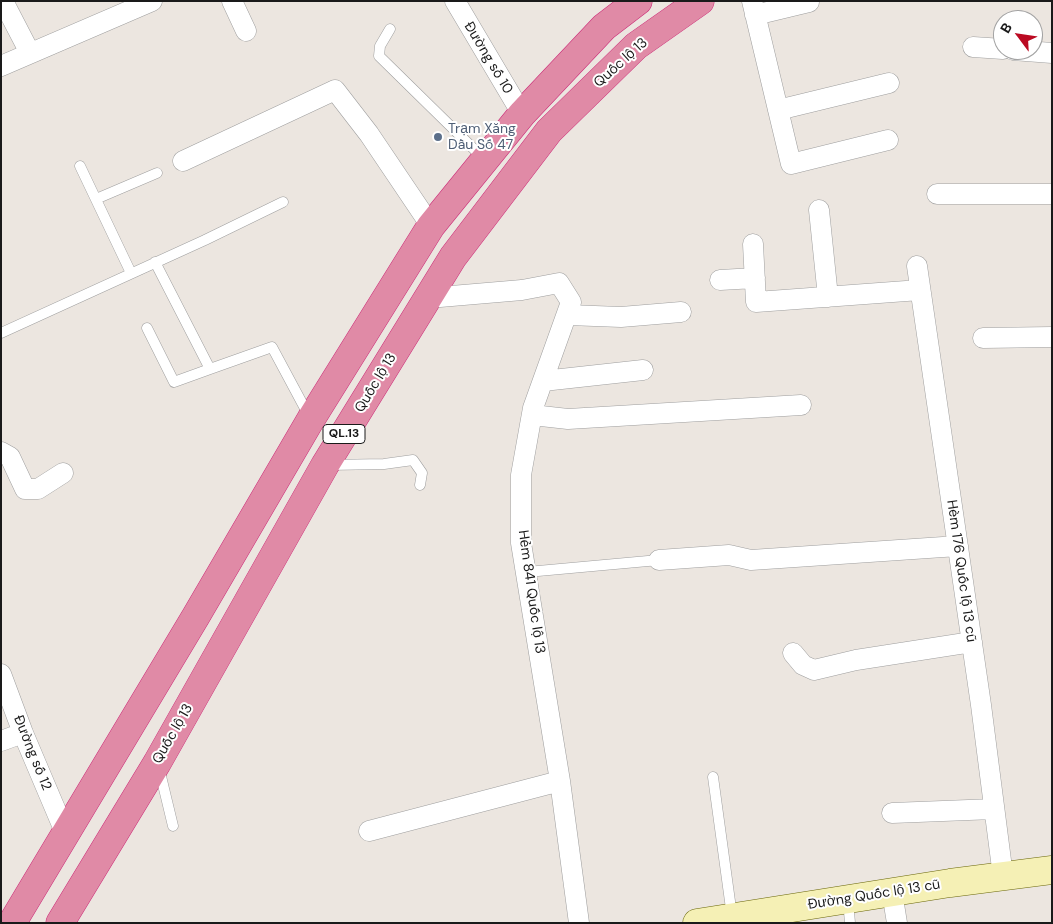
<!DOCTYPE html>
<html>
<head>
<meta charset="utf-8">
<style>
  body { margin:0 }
  #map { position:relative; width:1053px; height:924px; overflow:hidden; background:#ece6e0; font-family:"DM Sans",sans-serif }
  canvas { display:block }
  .frame { position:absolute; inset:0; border:2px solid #1a1a1a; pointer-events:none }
  .north { position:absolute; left:993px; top:10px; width:50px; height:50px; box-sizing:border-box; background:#fff; border:1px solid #a3a3a3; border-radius:50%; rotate:301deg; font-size:14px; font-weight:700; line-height:20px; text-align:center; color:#1a1a1a }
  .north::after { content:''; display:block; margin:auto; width:18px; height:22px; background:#bb0a22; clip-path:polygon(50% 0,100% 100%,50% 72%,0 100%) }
</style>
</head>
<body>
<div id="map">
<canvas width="1053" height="924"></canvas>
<div class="frame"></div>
<div class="north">B</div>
</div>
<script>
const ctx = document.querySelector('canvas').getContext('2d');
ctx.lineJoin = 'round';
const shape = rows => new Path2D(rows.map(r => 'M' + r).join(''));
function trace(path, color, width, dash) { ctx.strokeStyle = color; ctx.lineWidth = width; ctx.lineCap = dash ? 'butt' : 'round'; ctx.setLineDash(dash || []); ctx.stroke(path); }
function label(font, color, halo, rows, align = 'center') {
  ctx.font = font + ' "DM Sans",sans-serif'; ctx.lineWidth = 4; ctx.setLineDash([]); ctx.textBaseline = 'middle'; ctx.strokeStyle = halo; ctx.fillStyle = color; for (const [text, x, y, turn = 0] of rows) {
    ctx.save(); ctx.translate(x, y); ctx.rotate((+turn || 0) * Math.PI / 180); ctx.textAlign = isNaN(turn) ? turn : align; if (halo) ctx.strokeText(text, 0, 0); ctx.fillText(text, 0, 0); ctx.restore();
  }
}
const lane = shape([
  [390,29,380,46,379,56,484,159],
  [80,166,131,273],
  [96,199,157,173],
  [155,262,210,369,272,347,309,416],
  [147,328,174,382,210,369],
  [1,333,205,240,283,202],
  [329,465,384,464,413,460,422,473,420,485],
  [527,572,659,560],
  [159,768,173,826],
  [713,777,732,916],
  [848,900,850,923]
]);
const street = shape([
  [3,1,30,53],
  [232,1,246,31],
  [455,1,522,114],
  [752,1,791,164,888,140],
  [755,15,809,2],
  [973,47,1003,49],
  [1013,50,1052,53],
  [1,66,152,1],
  [778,110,889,83],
  [183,161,335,90,369,134,431,226],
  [937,194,1052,194],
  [819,210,828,297],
  [753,244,756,302,920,290],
  [917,266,981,705,1003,876],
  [720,280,755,278],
  [428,298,522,290,559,283,571,302,533,408,521,475,521,543,560,781,579,923],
  [568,315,621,317,681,312],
  [983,338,1052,337],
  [543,381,643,370],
  [532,415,568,419,801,405],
  [1,452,10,457,25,489,38,489,63,473],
  [659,560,729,555,751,560,958,546],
  [793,653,803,665,814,670,856,660,972,642],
  [1,674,23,733,65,832],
  [1,741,23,733],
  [892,813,994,809],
  [369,831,560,781],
  [892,892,897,923]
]);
const secondary = shape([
  [697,923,950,883,1052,870]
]);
const highway = shape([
  [12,923,196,616,311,419,431,226,522,114,604,27,638,1],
  [60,923,157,763,325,465,453,257,549,131,636,46,700,1]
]);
trace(lane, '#9e9e9e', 11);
trace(street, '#9e9e9e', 21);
trace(secondary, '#69660a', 29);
trace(highway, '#cb2c78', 29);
trace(lane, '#fff', 10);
trace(street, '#fff', 20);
trace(secondary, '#f5f0b5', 28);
trace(highway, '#e08aa6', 28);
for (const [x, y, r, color] of [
  [438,137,5,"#5c6f8a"]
]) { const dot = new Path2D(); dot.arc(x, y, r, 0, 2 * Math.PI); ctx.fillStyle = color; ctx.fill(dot); trace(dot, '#fff', 2); }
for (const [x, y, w] of [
  [344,434,42]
]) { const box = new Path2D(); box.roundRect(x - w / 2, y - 9.5, w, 19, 4); ctx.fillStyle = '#fff'; ctx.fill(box); trace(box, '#1a1a1a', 1); }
label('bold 12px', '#1a1a1a', null, [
  ["QL.13",344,434]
]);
label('14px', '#1a1a1a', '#fff', [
  ["Đường số 10",488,58,59],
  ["Quốc lộ 13",621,63,-42],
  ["Quốc lộ 13",376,383,-59],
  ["Hèm 176 Quốc lộ 13 cũ",961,571,82],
  ["Hẻm 841 Quốc lộ 13",531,592,82],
  ["Quốc lộ 13",173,734,-60],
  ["Đường số 12",32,753,68],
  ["Đường Quốc lộ 13 cũ",874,895,-9]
]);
label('14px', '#4e5e75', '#fff', [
  ["Trạm Xăng",448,129],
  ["Dầu Số 47",448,145]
], 'left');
</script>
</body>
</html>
